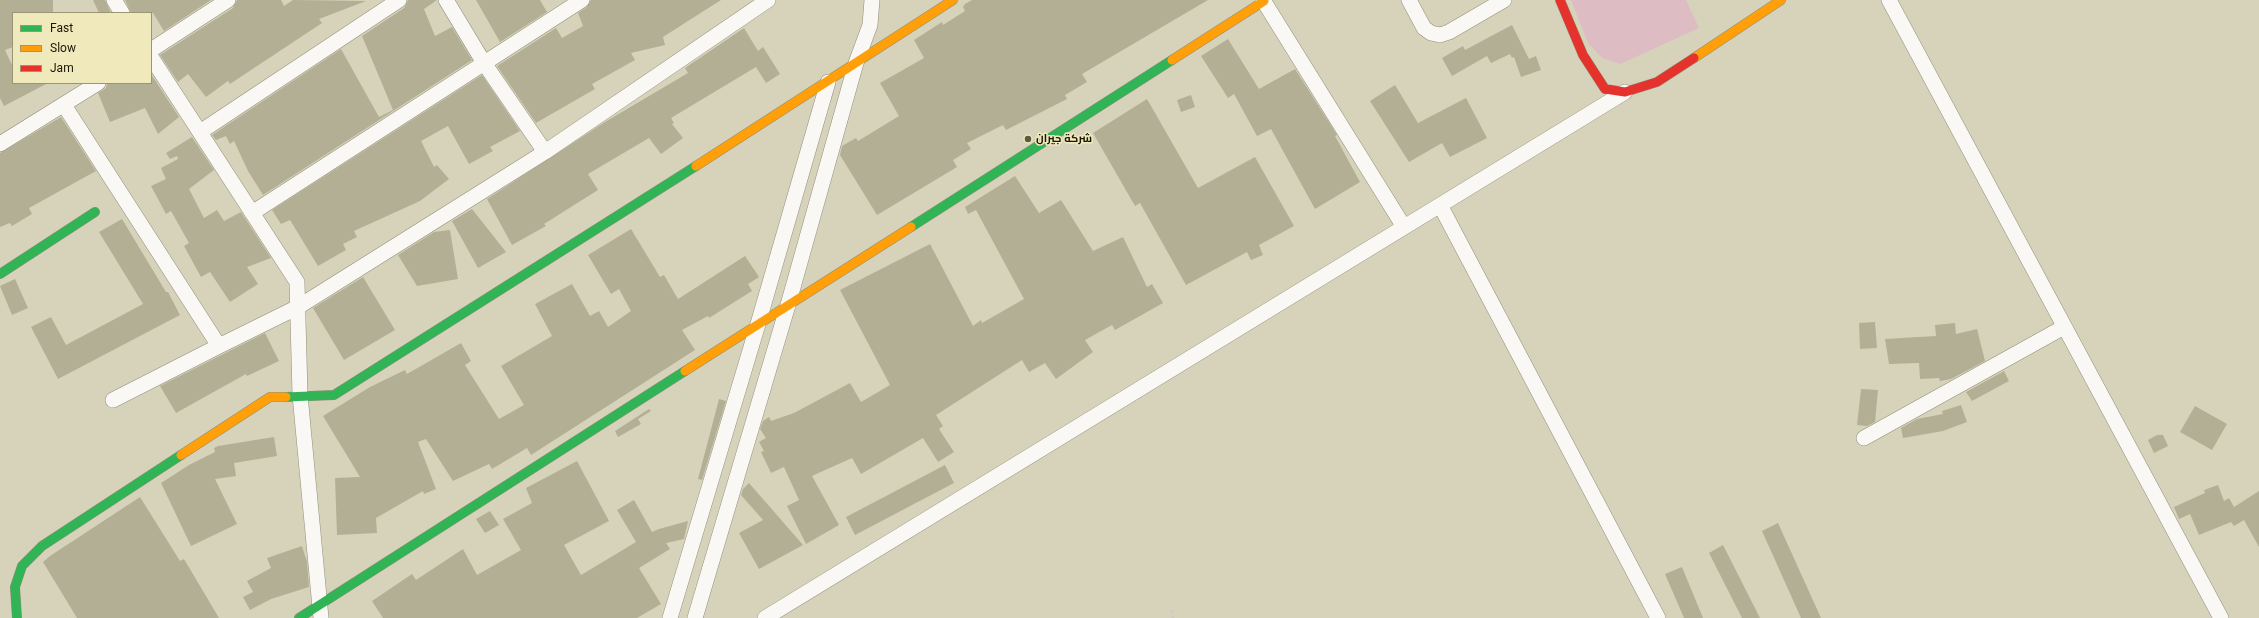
<!DOCTYPE html>
<html>
<head>
<meta charset="utf-8">
<style>
  body { margin:0 }
  #map { position:relative; width:2259px; height:618px; overflow:hidden; background:#d7d3ba; font-family:Roboto,sans-serif }
  canvas { display:block }
  .legend { position:absolute; left:12px; top:12px; width:140px; height:72px; box-sizing:border-box; background:#f0e9bb; border:1px solid #9a9573; margin:0; padding:5px 7px; list-style:none; font-size:12px; color:#191706 }
  .legend li { display:flex; align-items:center; gap:8px; height:20px }
  .legend b { width:20px; border:1px solid #9a9573 }
</style>
</head>
<body>
<div id="map">
<canvas width="2259" height="618"></canvas>
<ul class="legend">
<li><b style="height:5px;background:#30b455"></b>Fast</li>
<li><b style="height:5px;background:#ff9f0a"></b>Slow</li>
<li><b style="height:5px;background:#e5322d"></b>Jam</li>
</ul>
</div>
<script>
const ctx = document.querySelector('canvas').getContext('2d');
ctx.lineJoin = 'round';
function fillPath(path, color) { ctx.fillStyle = color; ctx.fill(path, 'evenodd'); }
const shape = rows => new Path2D(rows.map(r => 'M' + r).join(''));
function trace(path, color, width, dash) { ctx.strokeStyle = color; ctx.lineWidth = width; ctx.lineCap = dash ? 'butt' : 'round'; ctx.setLineDash(dash || []); ctx.stroke(path); }
function label(font, color, halo, rows, align = 'center') {
  ctx.font = font + ' Roboto,Cairo,sans-serif'; ctx.lineWidth = 3; ctx.setLineDash([]); ctx.textBaseline = 'middle'; ctx.strokeStyle = halo; ctx.fillStyle = color; for (const [text, x, y, turn = 0] of rows) {
    ctx.save(); ctx.translate(x, y); ctx.rotate((+turn || 0) * Math.PI / 180); ctx.textAlign = isNaN(turn) ? turn : align; if (halo) ctx.strokeText(text, 0, 0); ctx.fillText(text, 0, 0); ctx.restore();
  }
}
fillPath(shape([
  [1571,0,1686,0,1699,28,1620,64,1602,58,1588,43]
]), '#ddbcc4');
fillPath(shape([
  [0,0,53,0,53,13,13,13,13,47,5,50,13,67,13,83,48,83,4,106,0,98],
  [93,0,105,0,111,13,99,13],
  [125,0,211,0,164,31,153,13,131,13],
  [237,0,281,0,284,6,293,0,366,1,319,19,322,23,230,84,228,81,206,97,188,74,178,82,160,55,233,8],
  [408,0,437,0,424,9,435,36,452,27,472,60,263,195,248,171,234,141,230,144,226,136,216,140,212,135,341,49,379,117,393,110,362,36,404,8],
  [476,0,540,0,547,12,500,42],
  [591,0,721,0,663,37,665,45,631,53,635,60,592,84,595,89,536,123,497,66,556,28,562,38,583,26,578,13,587,7],
  [972,0,1208,0,1082,74,1087,82,1065,95,1067,99,1006,130,1003,125,967,143,971,149,953,160,957,167,877,215,840,155,842,146,856,138,858,141,899,116,880,83,924,58,914,40,942,22,943,25,965,11,963,7,965,4],
  [1512,25,1529,59,1536,56,1541,70,1521,77,1514,57,1512,58,1510,54,1491,63,1487,56,1452,76,1442,58,1463,46,1465,50],
  [744,28,758,51,763,47,780,74,766,83,756,67,671,118,674,123,672,124,683,138,661,154,649,138,588,174,598,190,544,224,546,226,512,245,487,199,605,122,688,73,685,68],
  [1228,39,1259,89,1295,69,1337,135,1335,136,1360,182,1315,209,1271,129,1257,136,1234,94,1228,98,1201,56],
  [151,74,179,117,158,134,145,108,110,122,98,93,106,88,107,83,151,83],
  [482,75,520,131,490,147,493,151,469,164,448,126,421,141,434,167,437,165,449,179,420,201,354,231,357,237,343,244,346,250,318,266,290,220,281,224,272,210],
  [1395,85,1418,123,1466,98,1487,138,1450,157,1442,143,1409,162,1370,101],
  [1191,95,1195,107,1181,112,1177,100],
  [1147,99,1198,188,1255,157,1294,226,1259,245,1263,255,1251,260,1247,252,1186,285,1140,203,1135,206,1093,133],
  [61,117,96,171,29,208,32,214,12,226,10,223,0,227,0,153],
  [192,137,214,170,189,189,204,218,217,210,224,221,241,212,271,258,247,267,258,284,230,302,210,272,201,277,184,246,189,243,171,211,166,214,151,186,166,179,161,168,178,159,177,156,170,159,166,153],
  [1015,176,1039,213,1061,200,1093,251,1123,237,1147,287,1152,284,1163,303,1115,330,1112,325,1085,340,1093,352,1056,379,1045,363,1029,372,1022,360,936,415,943,426,939,429,954,452,938,462,923,438,861,474,852,458,812,476,839,525,806,544,787,506,799,500,784,467,771,473,761,452,764,451,759,442,766,438,760,429,763,421,769,417,771,421,794,413,850,383,861,402,890,385,840,290,930,244,973,326,981,320,982,323,1024,299,976,210,968,214,965,207],
  [472,209,506,252,478,268,452,221],
  [122,219,166,292,168,292,180,315,58,379,31,327,51,317,66,345,143,304,99,232],
  [631,229,660,277,664,275,678,299,745,256,759,277,748,284,752,291,709,318,708,316,682,330,695,350,531,455,527,448,492,469,489,464,453,481,426,439,418,442,436,489,424,494,423,491,376,518,377,533,337,535,335,478,360,477,323,416,370,387,405,370,407,374,461,343,471,361,465,365,499,419,524,405,501,366,552,336,535,304,572,284,590,316,599,311,608,327,631,311,619,289,611,294,588,255],
  [450,230,458,279,417,286,398,255,434,232],
  [363,277,395,330,344,360,313,308],
  [15,279,28,308,12,315,0,286],
  [1875,322,1877,348,1860,349,1859,323],
  [1955,323,1956,334,1977,329,1985,361,1951,379,1940,381,1939,378,1920,379,1919,363,1889,364,1885,339,1936,336,1935,325],
  [265,333,279,361,247,376,246,374,176,413,160,386],
  [2004,371,2009,381,1972,401,1966,392],
  [1861,389,1878,390,1875,422,1867,426,1857,425],
  [719,399,726,401,702,480,698,479],
  [1961,405,1967,422,1943,431,1903,438,1901,428,1917,419,1943,414,1942,411],
  [2195,406,2227,424,2212,450,2180,432],
  [649,409,651,411,638,419,641,424,618,437,615,431],
  [2157,435,2163,435,2168,446,2154,453,2148,440],
  [274,437,277,456,234,463,236,476,215,479,237,524,191,546,161,483,189,465,215,452,214,448,218,446],
  [577,461,609,521,564,545,581,575,636,542,617,510,634,500,652,532,659,529,688,521,684,539,666,543,670,549,639,568,661,604,637,618,383,618,372,601,412,574,416,580,463,549,477,575,521,550,503,519,532,503,526,488],
  [945,465,954,483,855,535,846,517],
  [749,483,803,545,759,569,739,533,763,520,741,495,743,489],
  [2218,485,2224,501,2229,498,2234,507,2259,491,2259,547,2244,520,2234,526,2231,522,2199,535,2190,514,2179,519,2174,507,2205,493,2204,490],
  [140,497,180,561,184,559,219,618,77,618,43,562,50,556],
  [490,511,499,525,485,533,476,519],
  [1778,523,1821,618,1801,618,1762,531],
  [1723,545,1760,618,1742,618,1709,553],
  [302,546,307,562,309,587,271,599,250,610,243,597,253,592,247,581,271,568,267,558],
  [1682,567,1703,618,1684,618,1665,574]
]), '#b3af95');
const street = shape([
  [114,0,122,13],
  [446,0,484,63,545,152],
  [1263,0,1404,227],
  [1409,0,1424,28,1431,33,1440,35,1449,32,1504,0],
  [1889,0,2221,618],
  [151,50,228,0],
  [151,57,297,282,300,395,321,618],
  [64,105,219,346,298,307,545,152,768,0],
  [200,132,399,0],
  [0,144,98,83],
  [1440,205,1658,618],
  [252,213,582,0],
  [113,400,219,346],
  [1864,438,2064,327],
  [670,618,758,324,828,82],
  [695,618,788,305,856,63,870,25,872,0],
  [765,618,1625,92]
]);
const fast = shape([
  [911,227,1172,60],
  [0,274,95,212],
  [286,397,334,395,696,166],
  [17,618,15,587,22,566,42,546,181,455],
  [299,618,685,371]
]);
const slow = shape([
  [1694,58,1781,0],
  [1172,60,1264,1],
  [696,166,953,0],
  [685,371,911,227],
  [181,455,270,397,286,397]
]);
const jam = shape([
  [1560,0,1583,55,1605,89,1625,92,1657,82,1694,58]
]);
trace(street, '#918e7b', 16);
trace(fast, '#918e7b', 10);
trace(slow, '#918e7b', 10);
trace(jam, '#918e7b', 10);
trace(shape([
  [1171,610,1173,618]
]), '#cccac3', 2.5, [3, 3]);
trace(street, '#f9f8f5', 15);
trace(fast, '#30b455', 9);
trace(slow, '#ff9f0a', 9);
trace(jam, '#e5322d', 9);
for (const [x, y, r, color] of [
  [1028,139,4,"#5c5945"]
]) { const dot = new Path2D(); dot.arc(x, y, r, 0, 2 * Math.PI); ctx.fillStyle = color; ctx.fill(dot); trace(dot, '#f0e9bb', 1.5); }
label('bold 11px', '#191706', '#f0e9bb', [
  ["شركة جيران",1036,139]
], 'left');
</script>
</body>
</html>
